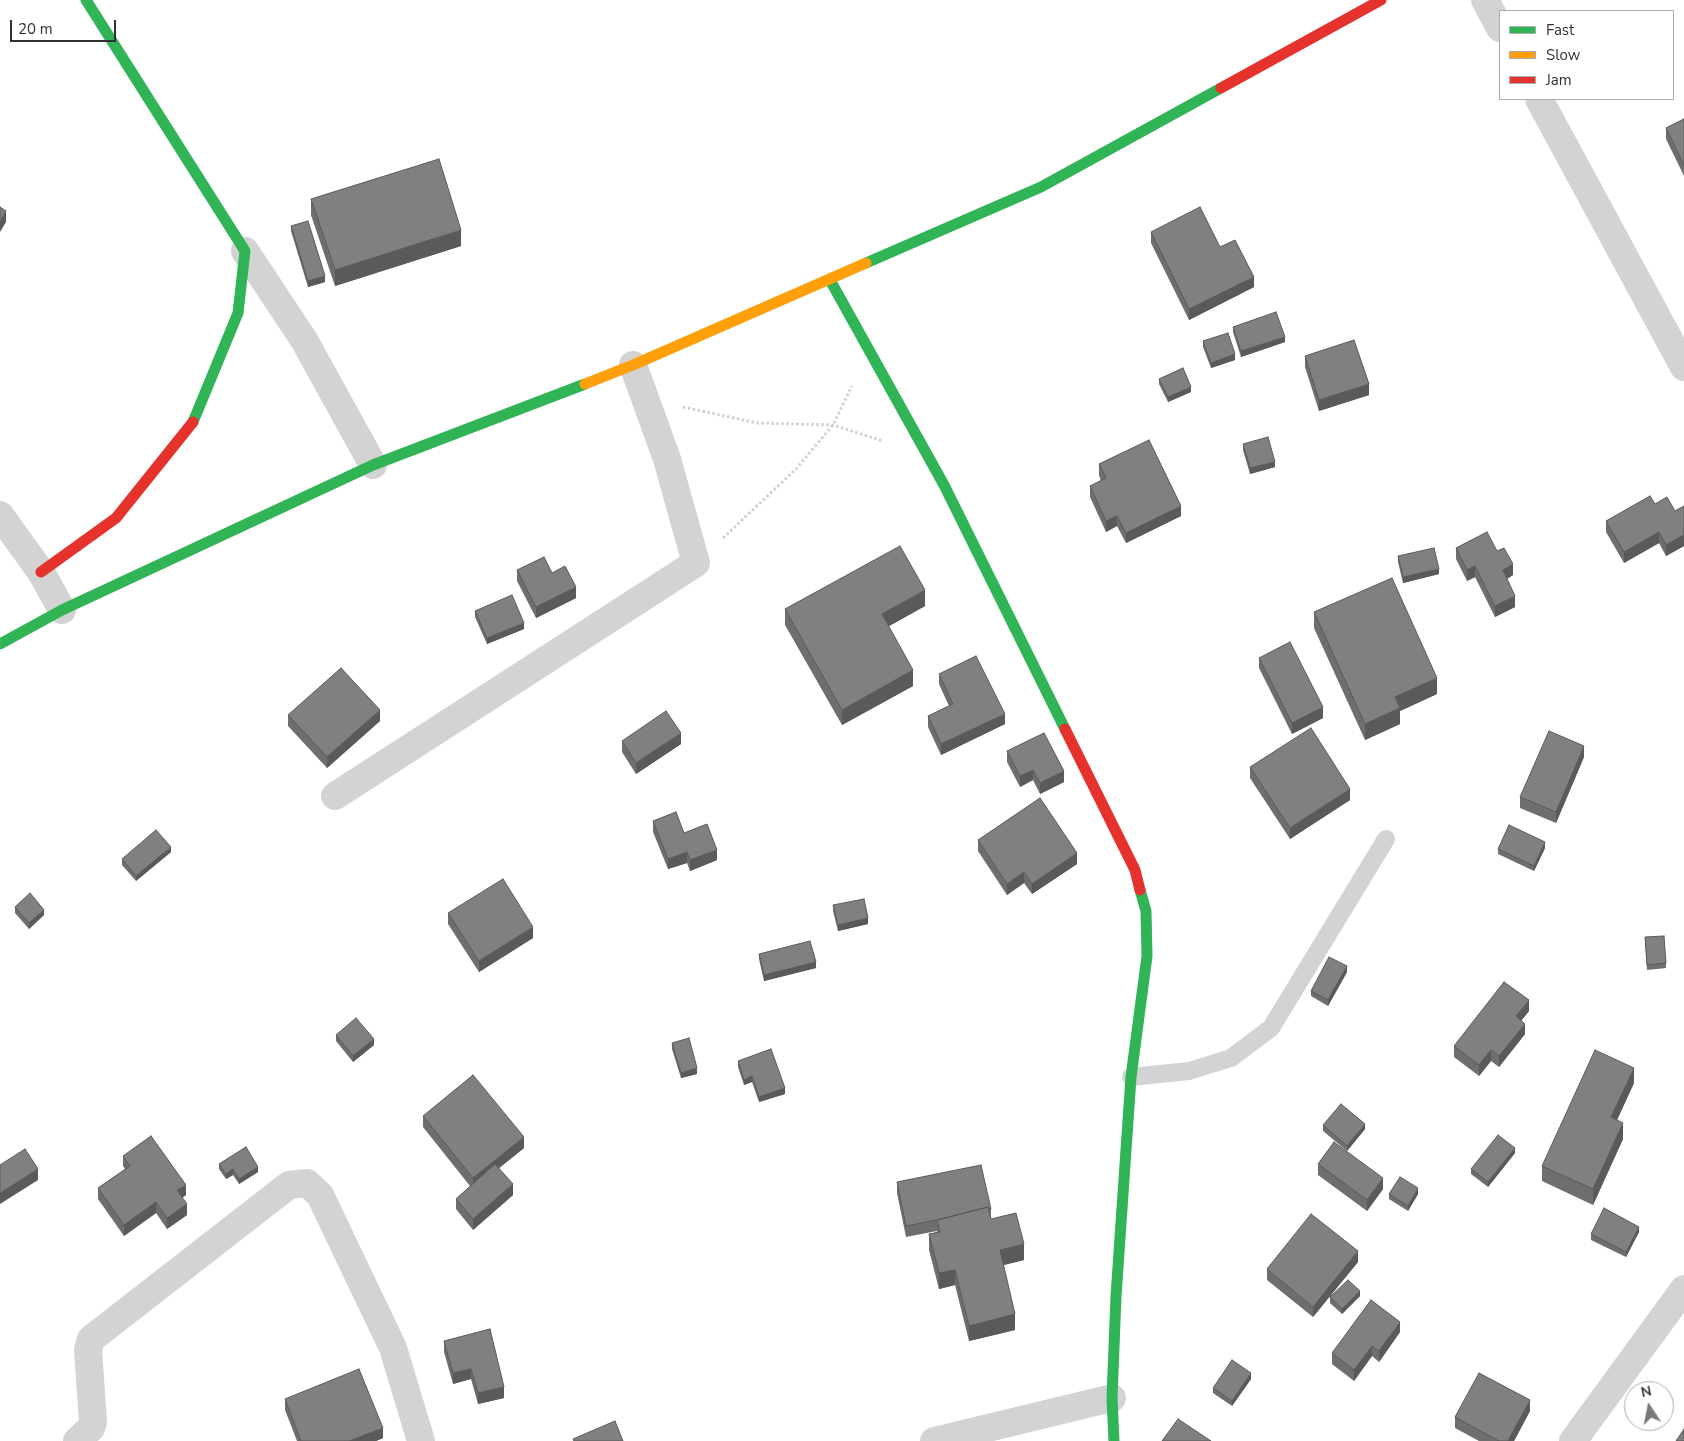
<!DOCTYPE html>
<html>
<head>
<meta charset="utf-8">
<style>
  body { margin:0 }
  #map { position:relative; width:1684px; height:1441px; overflow:hidden; background:#fff; font-family:"Nunito Sans",sans-serif }
  canvas { display:block }
  .legend { position:absolute; left:1499px; top:10px; width:175px; height:90px; box-sizing:border-box; background:#fff; border:1px solid #adadad; margin:0; padding:6px 9px; list-style:none; font-size:15px; color:#313131 }
  .legend li { display:flex; align-items:center; gap:10px; height:25px }
  .legend b { width:25px; border:1px solid #adadad }
  .north { position:absolute; left:1624px; top:1381px; width:50px; height:50px; box-sizing:border-box; background:#fff; border:1px solid #adadad; border-radius:50%; rotate:349deg; font-size:14px; font-weight:700; line-height:20px; text-align:center; color:#313131 }
  .north::after { content:''; display:block; margin:auto; width:18px; height:22px; background:#797979; clip-path:polygon(50% 0,100% 100%,50% 72%,0 100%) }
  .scale { position:absolute; left:10px; top:20px; width:106px; height:22px; box-sizing:border-box; border:2px solid #313131; border-top:0; padding-left:6px; font-size:15px; line-height:18px; white-space:nowrap; color:#313131; -webkit-text-stroke:4px #fff; paint-order:stroke }
</style>
</head>
<body>
<div id="map">
<canvas width="1684" height="1441"></canvas>
<ul class="legend">
<li><b style="height:6px;background:#30b455"></b>Fast</li>
<li><b style="height:6px;background:#ff9f0a"></b>Slow</li>
<li><b style="height:6px;background:#e5322d"></b>Jam</li>
</ul>
<div class="north">N</div>
<div class="scale">20 m</div>
</div>
<script>
const ctx = document.querySelector('canvas').getContext('2d');
ctx.lineJoin = 'round';
const shape = rows => new Path2D(rows.map(r => 'M' + r).join(''));
function trace(path, color, width, dash) { ctx.strokeStyle = color; ctx.lineWidth = width; ctx.lineCap = dash ? 'butt' : 'round'; ctx.setLineDash(dash || []); ctx.stroke(path); }
function fillPath(path, color) { ctx.fillStyle = color; ctx.fill(path, 'evenodd'); }
trace(shape([
  [683,407,757,423,833,425,883,441],
  [723,538,796,469,833,425,852,386]
]), '#d1d1d1', 3, [2.5, 2.5]);
trace(shape([
  [1131,1077,1189,1071,1231,1058,1271,1028,1386,839]
]), '#d3d3d3', 18);
trace(shape([
  [1485,0,1500,28],
  [1539,99,1684,367],
  [245,251,304,340,373,465],
  [0,515,41,572,62,610],
  [335,796,696,563,667,459,633,365],
  [77,1441,91,1428,93,1422,88,1350,91,1339,289,1185,307,1183,320,1195,393,1348,421,1441],
  [934,1441,1112,1398],
  [1573,1441,1684,1289]
]), '#d3d3d3', 28);
trace(shape([
  [86,0,245,251,238,313,193,422],
  [866,263,1041,187,1221,88],
  [830,280,944,485,1065,729],
  [0,644,62,610,373,465,585,384],
  [1114,1441,1112,1398,1116,1296,1131,1077,1147,956,1146,911,1140,890]
]), '#30b455', 11);
trace(shape([
  [585,384,633,365,866,263]
]), '#ff9f0a', 11);
trace(shape([
  [1221,88,1381,0],
  [41,572,116,518,193,422],
  [1065,729,1135,870,1140,890]
]), '#e5322d', 11);
fillPath(shape([
  [1684,119,1684,176,1666,139,1666,128],
  [311,199,461,246,335,286,311,215],
  [291,226,325,282,308,287,291,231],
  [1151,232,1220,247,1254,287,1189,320,1151,243],
  [1233,327,1285,342,1241,357,1233,332],
  [1203,341,1235,360,1211,368,1203,347],
  [1305,356,1369,395,1319,411,1305,367],
  [1159,379,1191,392,1168,402,1159,384],
  [1243,444,1275,467,1250,474,1243,450],
  [1099,464,1181,516,1126,543,1117,526,1106,532,1090,497,1090,486,1101,481,1099,475],
  [1655,504,1675,511,1684,506,1684,546,1666,556,1659,543,1624,563,1606,532,1606,521],
  [1456,548,1497,551,1513,575,1507,579,1515,607,1495,617,1475,577,1467,581,1456,559],
  [1398,556,1439,574,1403,583,1398,562],
  [517,570,552,573,576,598,536,618,517,581],
  [925,606,889,626,913,686,842,725,785,625,785,609],
  [475,611,524,629,487,644,475,617],
  [1314,612,1437,694,1400,711,1400,724,1365,740,1314,628],
  [1259,658,1323,718,1292,734,1259,668],
  [939,674,1005,724,941,755,928,727,928,716,949,706,939,684],
  [288,715,380,721,327,768,288,726],
  [622,741,681,744,636,774,622,752],
  [1007,751,1064,782,1040,794,1033,780,1020,787,1007,762],
  [1584,757,1556,823,1520,808,1520,797],
  [1250,767,1350,800,1290,839,1250,778],
  [653,821,684,833,717,860,690,871,687,863,668,869,653,832],
  [978,840,1077,864,1032,894,1024,883,1007,895,978,851],
  [1545,848,1534,871,1498,854,1498,849],
  [171,852,136,881,122,865,122,859],
  [833,905,868,924,838,931,833,911],
  [15,907,44,915,29,929,15,913],
  [448,913,533,938,479,972,448,924],
  [1645,937,1666,963,1666,968,1647,970],
  [759,954,816,968,764,981,759,959],
  [1347,972,1328,1006,1311,996,1311,991],
  [1529,1011,1521,1021,1525,1034,1499,1067,1491,1061,1479,1076,1454,1057,1454,1046],
  [336,1035,374,1045,353,1062,336,1041],
  [672,1043,697,1074,681,1078,672,1049],
  [738,1061,785,1094,759,1102,752,1082,744,1085,738,1067],
  [1634,1083,1617,1120,1623,1139,1593,1205,1542,1181,1542,1166],
  [423,1116,524,1148,499,1168,513,1195,473,1230,456,1209,456,1199,470,1186,423,1127],
  [1323,1125,1365,1129,1347,1151,1323,1131],
  [1515,1153,1488,1187,1471,1174,1471,1169],
  [123,1156,186,1195,182,1198,187,1215,167,1229,156,1213,124,1236,98,1199,98,1188,125,1169,123,1166],
  [219,1164,258,1172,239,1184,233,1175,226,1179,219,1169],
  [1318,1164,1383,1189,1367,1211,1318,1175],
  [897,1182,991,1209,991,1219,1024,1260,1003,1265,1015,1330,969,1341,955,1285,939,1289,929,1250,929,1234,937,1232,937,1231,906,1237,897,1193],
  [1389,1194,1418,1194,1408,1211,1389,1199],
  [1639,1232,1626,1257,1591,1240,1591,1234],
  [1358,1262,1313,1317,1267,1280,1267,1269],
  [1360,1296,1342,1314,1330,1303,1330,1297],
  [1400,1332,1379,1362,1372,1356,1354,1381,1332,1364,1332,1353],
  [444,1341,504,1398,478,1404,471,1379,453,1384,444,1352],
  [1251,1379,1232,1406,1213,1393,1213,1388],
  [285,1399,383,1438,376,1441,297,1441,285,1410],
  [1530,1411,1514,1441,1479,1441,1455,1428,1455,1417]
]), '#6e6e6e');
fillPath(shape([
  [6,211,6,222,0,232,0,222],
  [461,230,461,246,335,286,335,270],
  [325,276,325,282,308,287,308,281],
  [1254,277,1254,287,1189,320,1189,309],
  [1285,337,1285,342,1241,357,1241,351],
  [1235,354,1235,360,1211,368,1211,363],
  [1369,384,1369,395,1319,411,1319,400],
  [1191,387,1191,392,1168,402,1168,397],
  [1275,462,1275,467,1250,474,1250,468],
  [1181,506,1181,516,1126,543,1126,533],
  [1117,516,1117,526,1106,532,1106,521],
  [1659,532,1659,543,1624,563,1624,552],
  [1684,535,1684,546,1666,556,1666,545],
  [1513,564,1513,575,1503,581,1503,570],
  [1475,566,1475,577,1467,581,1467,570],
  [1439,569,1439,574,1403,583,1403,577],
  [576,587,576,598,536,618,536,607],
  [925,590,925,606,882,630,882,614],
  [1515,596,1515,607,1495,617,1495,606],
  [524,623,524,629,487,644,487,638],
  [913,670,913,686,842,725,842,710],
  [1437,678,1437,694,1400,711,1400,724,1365,740,1365,724,1395,697],
  [1323,707,1323,718,1292,734,1292,723],
  [380,710,380,721,327,768,327,757],
  [1005,714,1005,724,941,755,941,744],
  [681,733,681,744,636,774,636,763],
  [1584,746,1584,757,1556,823,1556,812],
  [1033,770,1033,780,1020,787,1020,776],
  [1064,771,1064,782,1040,794,1040,783],
  [1350,789,1350,800,1290,839,1290,828],
  [1545,842,1545,848,1534,871,1534,866],
  [171,847,171,852,136,881,136,876],
  [717,850,717,860,690,871,690,860],
  [687,852,687,863,668,869,668,859],
  [1077,853,1077,864,1032,894,1032,884],
  [1024,872,1024,883,1007,895,1007,884],
  [44,910,44,915,29,929,29,923],
  [868,918,868,924,838,931,838,925],
  [533,927,533,938,479,972,479,961],
  [816,962,816,968,764,981,764,975],
  [1347,966,1347,972,1328,1006,1328,1000],
  [1529,1000,1529,1011,1516,1027,1516,1016],
  [1525,1024,1525,1034,1499,1067,1499,1056],
  [374,1039,374,1045,353,1062,353,1056],
  [1491,1050,1491,1061,1479,1076,1479,1065],
  [697,1068,697,1074,681,1078,681,1073],
  [1634,1068,1634,1083,1611,1133,1611,1117],
  [752,1076,752,1082,744,1085,744,1080],
  [785,1088,785,1094,759,1102,759,1097],
  [1623,1123,1623,1139,1593,1205,1593,1189],
  [1365,1124,1365,1129,1347,1151,1347,1146],
  [524,1137,524,1148,473,1189,473,1178],
  [1515,1148,1515,1153,1488,1187,1488,1182],
  [258,1167,258,1172,239,1184,239,1179],
  [38,1169,38,1180,0,1204,0,1193],
  [233,1169,233,1175,226,1179,226,1174],
  [1383,1178,1383,1189,1367,1211,1367,1200],
  [513,1184,513,1195,473,1230,473,1219],
  [186,1185,186,1195,177,1201,177,1190],
  [1418,1188,1418,1194,1408,1211,1408,1206],
  [156,1202,156,1213,124,1236,124,1225],
  [187,1204,187,1215,167,1229,167,1218],
  [1639,1227,1639,1232,1626,1257,1626,1252],
  [1024,1244,1024,1260,1000,1266,1000,1250],
  [1358,1251,1358,1262,1313,1317,1313,1307],
  [955,1270,955,1285,939,1289,939,1273],
  [1360,1291,1360,1296,1342,1314,1342,1309],
  [1015,1314,1015,1330,969,1341,969,1326],
  [1400,1322,1400,1332,1379,1362,1379,1351],
  [1372,1346,1372,1356,1354,1381,1354,1370],
  [471,1369,471,1379,453,1384,453,1373],
  [1251,1373,1251,1379,1232,1406,1232,1401],
  [504,1387,504,1398,478,1404,478,1393],
  [1530,1400,1530,1411,1514,1441,1508,1441],
  [383,1428,383,1438,376,1441,349,1441]
]), '#5a5a5a');
const building = shape([
  [1684,119,1684,165,1666,128,1684,119],
  [439,159,461,230,335,270,311,199,439,159],
  [0,207,6,211,0,222,0,207],
  [1200,207,1220,247,1235,240,1254,277,1189,309,1151,232,1200,207],
  [308,221,325,276,308,281,291,226,308,221],
  [1276,312,1285,337,1241,351,1233,327,1276,312],
  [1228,333,1235,354,1211,363,1203,341,1228,333],
  [1354,340,1369,384,1319,400,1305,356,1354,340],
  [1183,368,1191,387,1168,397,1159,379,1183,368],
  [1268,437,1275,462,1250,468,1243,444,1268,437],
  [1149,440,1181,506,1126,533,1117,516,1106,521,1090,486,1106,478,1099,464,1149,440],
  [1650,496,1655,504,1667,497,1675,511,1684,506,1684,535,1666,545,1659,532,1624,552,1606,521,1650,496],
  [1487,532,1497,551,1504,548,1513,564,1503,570,1515,596,1495,606,1475,566,1467,570,1456,548,1487,532],
  [900,546,925,590,882,614,913,670,842,710,785,609,900,546],
  [1434,548,1439,569,1403,577,1398,556,1434,548],
  [544,557,552,573,565,566,576,587,536,607,517,570,544,557],
  [1392,578,1437,678,1395,697,1400,708,1365,724,1314,612,1392,578],
  [512,595,524,623,487,638,475,611,512,595],
  [1290,642,1323,707,1292,723,1259,658,1290,642],
  [976,656,1005,714,941,744,928,716,953,704,939,674,976,656],
  [341,668,380,710,327,757,288,715,341,668],
  [666,711,681,733,636,763,622,741,666,711],
  [1311,728,1350,789,1290,828,1250,767,1311,728],
  [1549,731,1584,746,1556,812,1520,797,1549,731],
  [1044,733,1064,771,1040,783,1033,770,1020,776,1007,751,1044,733],
  [1040,798,1077,853,1032,884,1024,872,1007,884,978,840,1040,798],
  [676,812,684,833,707,824,717,850,690,860,687,852,668,859,653,821,676,812],
  [1509,825,1545,842,1534,866,1498,849,1509,825],
  [156,830,171,847,136,876,122,859,156,830],
  [503,879,533,927,479,961,448,913,503,879],
  [30,893,44,910,29,923,15,907,30,893],
  [864,899,868,918,838,925,833,905,864,899],
  [1664,936,1666,963,1647,965,1645,937,1664,936],
  [810,941,816,962,764,975,759,954,810,941],
  [1329,957,1347,966,1328,1000,1311,991,1329,957],
  [1504,982,1529,1000,1516,1016,1525,1024,1499,1056,1491,1050,1479,1065,1454,1046,1504,982],
  [356,1018,374,1039,353,1056,336,1035,356,1018],
  [689,1038,697,1068,681,1073,672,1043,689,1038],
  [771,1049,785,1088,759,1097,752,1076,744,1080,738,1061,771,1049],
  [1595,1050,1634,1068,1611,1117,1623,1123,1593,1189,1542,1166,1595,1050],
  [473,1075,524,1137,473,1178,423,1116,473,1075],
  [1341,1104,1365,1124,1347,1146,1323,1125,1341,1104],
  [1498,1135,1515,1148,1488,1182,1471,1169,1498,1135],
  [151,1136,186,1185,177,1190,187,1204,167,1218,156,1202,124,1225,98,1188,130,1166,123,1156,151,1136],
  [1334,1142,1383,1178,1367,1200,1318,1164,1334,1142],
  [246,1147,258,1167,239,1179,233,1169,226,1174,219,1164,246,1147],
  [25,1149,38,1169,0,1193,0,1165,25,1149],
  [495,1164,513,1184,473,1219,456,1199,495,1164],
  [981,1165,991,1209,989,1209,988,1207,937,1220,906,1226,897,1182,981,1165],
  [1400,1177,1418,1188,1408,1206,1389,1194,1400,1177],
  [988,1207,991,1219,1016,1213,1024,1244,1000,1250,1015,1314,969,1326,955,1270,939,1273,929,1234,940,1232,937,1220,988,1207],
  [1604,1208,1639,1227,1626,1252,1591,1234,1604,1208],
  [1311,1214,1358,1251,1313,1307,1267,1269,1311,1214],
  [1348,1280,1360,1291,1342,1309,1330,1297,1348,1280],
  [1371,1300,1400,1322,1379,1351,1372,1346,1354,1370,1332,1353,1371,1300],
  [490,1329,504,1387,478,1393,471,1369,453,1373,444,1341,490,1329],
  [1232,1360,1251,1373,1232,1401,1213,1388,1232,1360],
  [359,1369,383,1428,349,1441,301,1441,285,1399,359,1369],
  [1479,1373,1530,1400,1508,1441,1499,1441,1455,1417,1479,1373],
  [1178,1419,1211,1441,1162,1441,1178,1419],
  [615,1421,623,1441,574,1441,573,1439,615,1421],
  [1684,1429,1684,1441,1676,1441,1684,1429]
]);
fillPath(building, '#808080');
trace(building, '#5a5a5a', 1);
</script>
</body>
</html>
